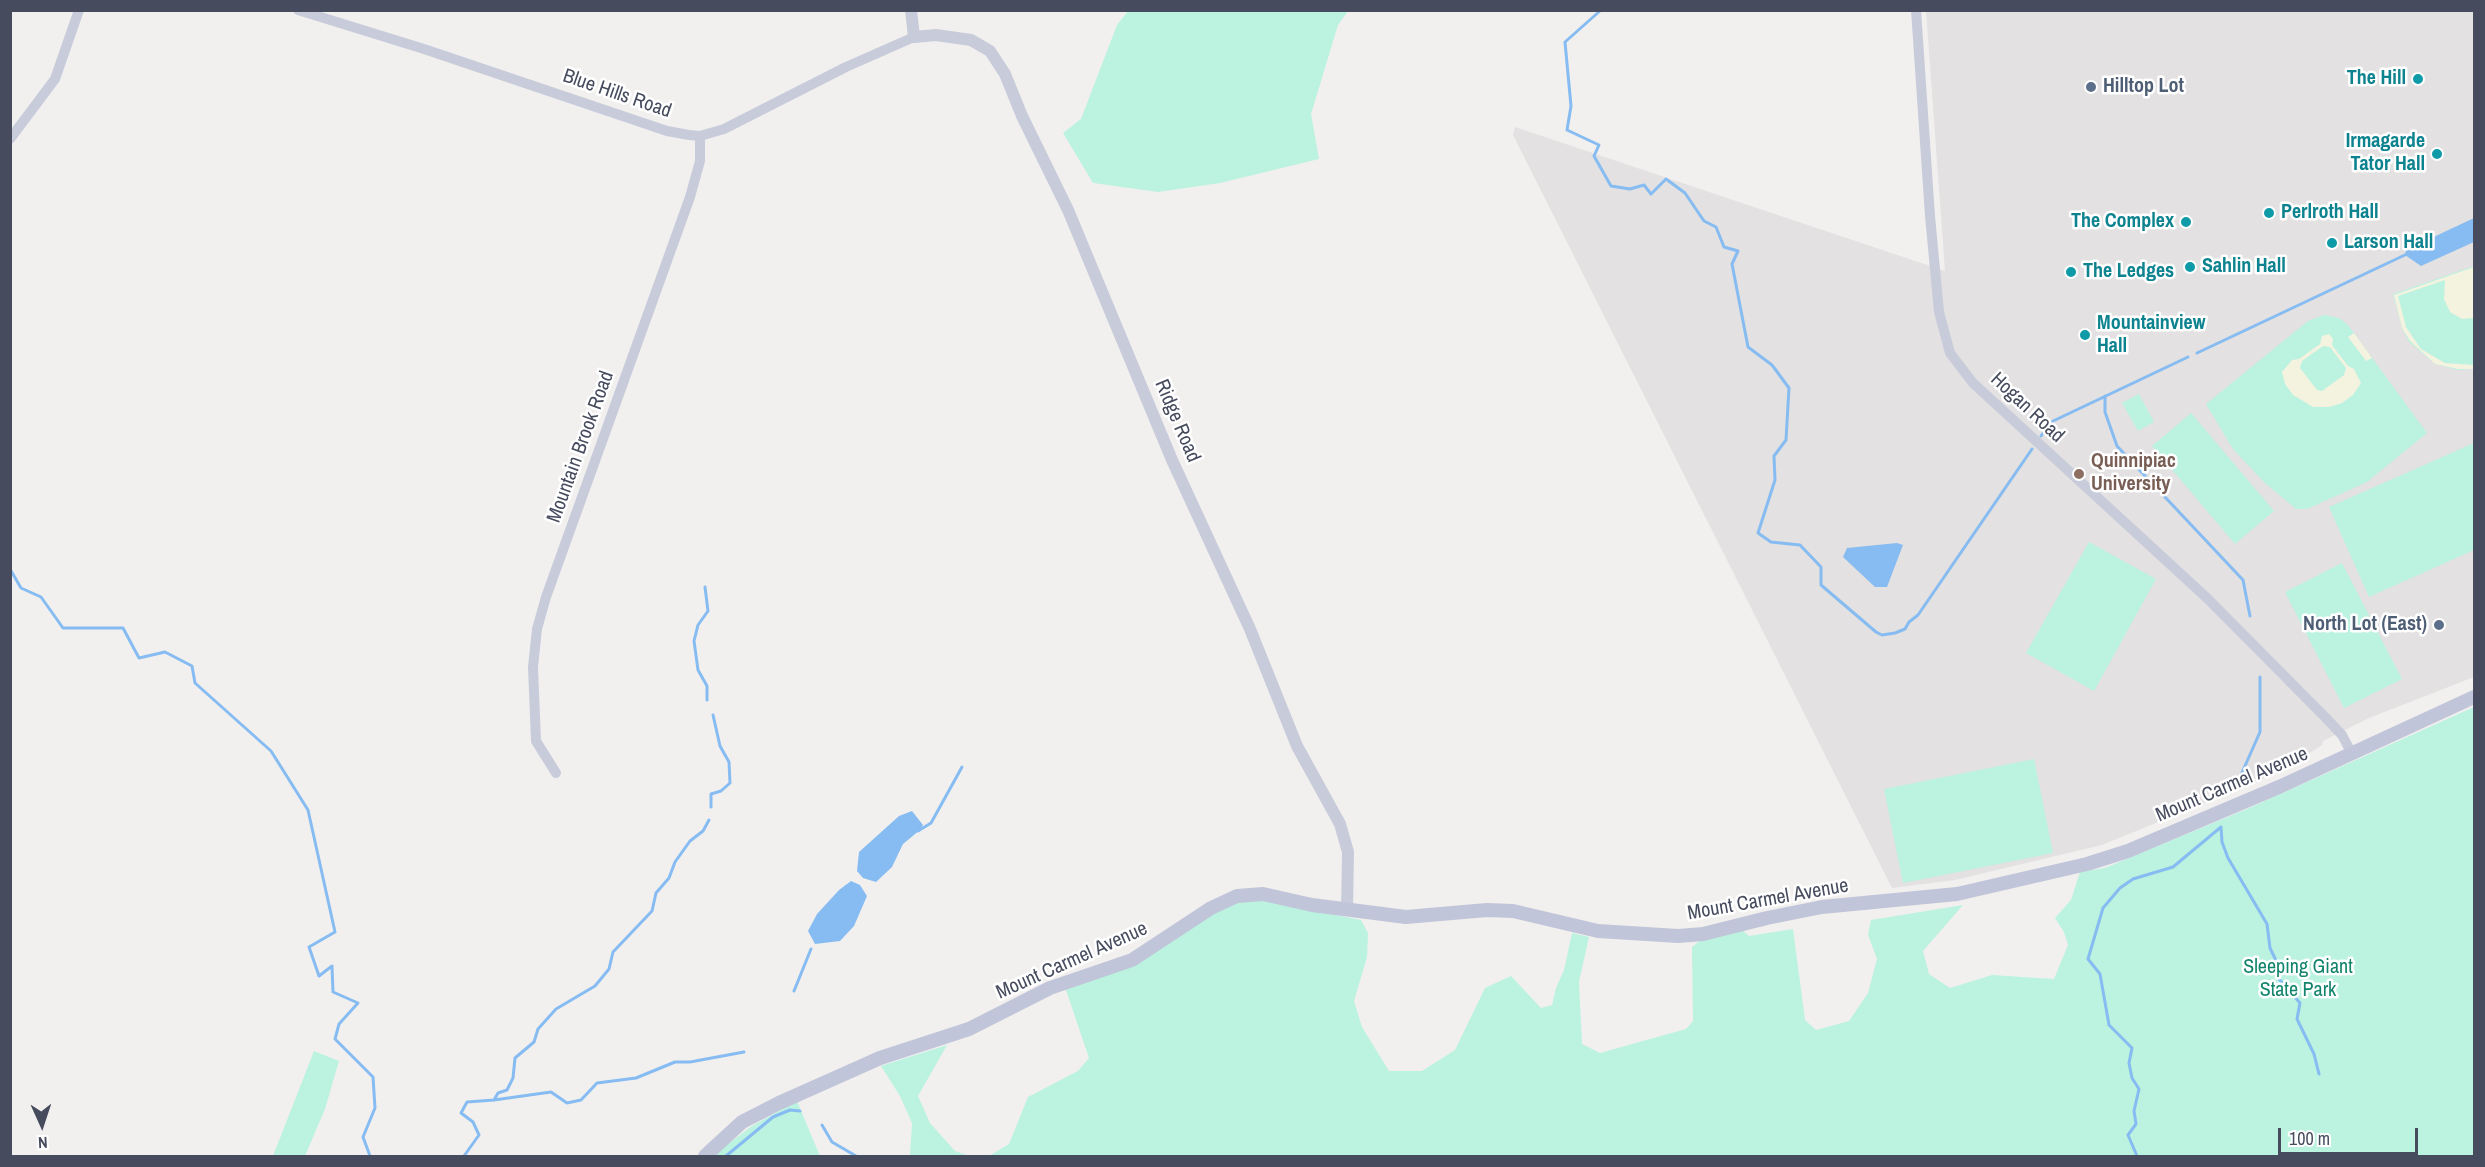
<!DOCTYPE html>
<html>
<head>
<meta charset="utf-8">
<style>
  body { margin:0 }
  #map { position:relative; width:2485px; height:1167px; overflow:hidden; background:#f2f0ef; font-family:"Archivo Narrow",sans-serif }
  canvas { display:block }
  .frame { position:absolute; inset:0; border:12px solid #464c5e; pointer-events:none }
  .north { position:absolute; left:12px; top:1095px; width:60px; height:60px; -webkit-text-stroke:4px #fff; paint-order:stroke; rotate:177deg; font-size:16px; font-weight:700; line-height:24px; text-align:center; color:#464c5e }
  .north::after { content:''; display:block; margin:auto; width:21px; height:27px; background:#464c5e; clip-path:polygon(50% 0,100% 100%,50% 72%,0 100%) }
  .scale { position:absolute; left:2278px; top:1128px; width:140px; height:27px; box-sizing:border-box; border:3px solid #464c5e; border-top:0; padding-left:8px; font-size:18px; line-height:21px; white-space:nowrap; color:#464c5e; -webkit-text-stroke:4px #fff; paint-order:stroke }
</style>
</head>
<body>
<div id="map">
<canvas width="2485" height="1167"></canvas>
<div class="frame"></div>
<div class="north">N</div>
<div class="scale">100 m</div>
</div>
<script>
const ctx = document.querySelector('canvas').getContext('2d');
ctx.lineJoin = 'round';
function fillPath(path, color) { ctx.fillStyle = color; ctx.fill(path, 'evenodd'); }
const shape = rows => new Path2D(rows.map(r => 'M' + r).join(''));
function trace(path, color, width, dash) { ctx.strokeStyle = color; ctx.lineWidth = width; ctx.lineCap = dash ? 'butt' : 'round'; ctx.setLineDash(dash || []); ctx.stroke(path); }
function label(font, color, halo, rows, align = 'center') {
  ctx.font = font + ' "Archivo Narrow",sans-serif'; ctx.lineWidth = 5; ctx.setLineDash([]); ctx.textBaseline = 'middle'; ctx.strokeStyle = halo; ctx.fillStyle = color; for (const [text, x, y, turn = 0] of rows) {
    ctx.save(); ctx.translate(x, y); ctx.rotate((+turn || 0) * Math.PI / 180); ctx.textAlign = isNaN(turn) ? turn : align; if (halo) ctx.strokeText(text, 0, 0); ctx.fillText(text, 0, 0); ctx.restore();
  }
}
fillPath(shape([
  [1926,11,2474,11,2474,677,2369,718,2323,741,2322,745,2313,751,2261,780,2102,845,1955,880,1892,888,1513,135,1515,127,1945,271]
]), '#e3e1e1');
fillPath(shape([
  [1128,11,1348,11,1338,25,1311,114,1319,159,1220,183,1158,192,1093,183,1063,133,1081,119,1117,25],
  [2474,266,2474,369,2458,370,2435,364,2409,342,2402,328,2393,294],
  [2324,315,2339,318,2348,325,2427,433,2367,482,2307,509,2296,509,2265,483,2233,449,2206,404,2308,321],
  [2139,394,2154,422,2138,431,2122,403],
  [2191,413,2274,511,2235,544,2152,446],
  [2474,443,2474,550,2369,597,2329,507],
  [2089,542,2156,579,2094,691,2026,653],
  [2342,563,2402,679,2344,708,2285,592],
  [2474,707,2474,1156,989,1156,1009,1144,1028,1097,1078,1071,1089,1058,1065,987,1135,965,1220,908,1245,900,1261,900,1361,920,1368,933,1367,957,1354,1001,1362,1027,1389,1071,1422,1071,1455,1050,1485,988,1511,976,1541,1008,1552,1005,1556,988,1564,970,1572,933,1589,937,1579,982,1582,1044,1600,1053,1686,1029,1693,1021,1692,947,1701,940,1742,930,1749,936,1793,929,1805,1020,1816,1030,1849,1021,1868,993,1877,959,1868,935,1871,920,1963,905,1923,951,1929,974,1950,988,1992,975,2054,979,2068,945,2064,932,2055,918,2071,900,2080,872,2105,868,2247,809],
  [2034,759,2053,853,1903,883,1884,789],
  [947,1045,918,1096,930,1123,955,1151,970,1156,910,1156,912,1123,900,1096,881,1066],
  [314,1051,339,1061,325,1109,305,1156,273,1156],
  [797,1101,820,1156,712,1156,752,1126]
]), '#bbf2e0');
fillPath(shape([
  [2474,267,2474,318,2462,319,2450,312,2444,299,2445,280,2398,296,2406,327,2421,349,2445,363,2474,365,2474,369,2458,369,2435,364,2410,341,2402,328,2394,295],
  [2354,333,2372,358,2366,361,2348,337],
  [2329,334,2333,339,2332,345,2348,366,2354,369,2361,383,2353,395,2342,403,2329,407,2313,407,2293,395,2285,384,2282,372,2292,360,2299,359,2320,344,2322,336],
  [2323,346,2330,347,2346,368,2344,375,2322,391,2317,390,2300,368,2302,361]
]), '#f4f3df');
fillPath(shape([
  [2474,218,2474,242,2421,266,2405,255,2406,250],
  [1897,543,1903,545,1887,587,1875,587,1843,557,1847,548],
  [912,811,923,825,920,830,903,844,892,867,876,882,863,878,857,871,859,852,899,816],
  [851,881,860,885,867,896,854,926,840,941,815,944,808,931,817,914,839,890]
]), '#86bcf1');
trace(shape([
  [1601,10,1565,42,1571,106,1567,130,1599,145,1594,156,1611,186,1630,189,1644,185,1651,194,1666,179,1685,193,1704,221,1716,227,1724,247,1738,251,1732,264,1748,347,1772,365,1789,388,1786,440,1774,456,1775,480,1758,533,1771,542,1800,545,1821,567,1821,585,1876,632,1882,635,1895,633,1905,629,1909,622,1918,615,2032,449],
  [2197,353,2407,254],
  [2105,396,2105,412,2117,446,2243,580,2250,616],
  [2041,436,2051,422,2188,357],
  [10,569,21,588,41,597,63,628,123,628,139,658,165,652,192,666,195,683,271,751,308,810,335,932,309,947,319,976,332,966,333,992,358,1003,339,1024,335,1039,373,1077,375,1108,363,1137,370,1156],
  [705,587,708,611,698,625,694,641,698,670,707,686,707,700],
  [2237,784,2260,732,2260,677],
  [711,807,711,794,721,791,730,783,729,762,720,746,713,715],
  [2221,827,2222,842,2228,858,2267,924,2270,948,2280,969,2279,979,2300,1003,2297,1019,2314,1054,2319,1074],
  [918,831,931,823,962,767],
  [794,991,811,949],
  [494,1100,551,1092,567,1103,581,1100,597,1083,636,1078,675,1062,690,1062,744,1052],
  [822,1125,832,1142,856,1156],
  [464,1156,479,1135,473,1122,461,1113,467,1102,494,1100,498,1093,507,1090,513,1078,515,1058,534,1042,538,1029,556,1009,595,986,609,969,613,952,652,911,656,893,669,878,675,862,690,841,703,831,709,820],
  [726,1156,773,1117,790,1110,800,1111],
  [2137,1156,2128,1135,2136,1124,2134,1111,2139,1089,2132,1078,2129,1063,2132,1048,2109,1025,2100,974,2088,959,2103,908,2120,888,2133,879,2173,867,2221,827]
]), '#86bcf1', 3);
trace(shape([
  [298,10,424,49,667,131,689,135,700,136,724,129,846,67,914,37],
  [1916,10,1930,216,1939,312,1950,353,1973,383,2208,599,2325,717,2342,735,2352,754],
  [10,139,55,79,79,10],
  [556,773,536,741,533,667,537,629,546,597,690,197,700,161,700,136]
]), '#c8ccda', 10);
trace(shape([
  [911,10,914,37,936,35,971,40,990,51,1005,74,1022,116,1068,210,1172,460,1250,629,1297,746,1340,824,1348,852,1347,910]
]), '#c8ccda', 12);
trace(shape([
  [705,1156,742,1122,779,1103,880,1058,969,1029,1050,988,1132,960,1211,908,1237,896,1263,894,1312,905,1406,917,1487,910,1513,911,1598,931,1678,936,1703,934,1767,918,1822,907,1957,894,2087,864,2128,851,2279,787,2474,697]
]), '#c1c5d9', 14);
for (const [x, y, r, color] of [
  [2418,79,6,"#0f9aa8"],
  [2091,87,6,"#5c6f8a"],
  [2437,154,6,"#0f9aa8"],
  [2269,213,6,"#0f9aa8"],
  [2186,222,6,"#0f9aa8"],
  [2332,243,6,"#0f9aa8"],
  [2190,267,6,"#0f9aa8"],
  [2071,272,6,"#0f9aa8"],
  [2085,335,6,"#0f9aa8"],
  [2079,474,6,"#8d6e63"],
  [2439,625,6,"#5c6f8a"]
]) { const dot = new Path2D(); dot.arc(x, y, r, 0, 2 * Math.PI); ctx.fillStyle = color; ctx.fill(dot); trace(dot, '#fff', 2); }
label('bold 20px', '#0d838f', '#fff', [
  ["The Hill",2406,79,"right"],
  ["Irmagarde",2425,142,"right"],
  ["Tator Hall",2425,165,"right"],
  ["Perlroth Hall",2281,213],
  ["The Complex",2174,222,"right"],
  ["Larson Hall",2344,243],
  ["Sahlin Hall",2202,267],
  ["The Ledges",2083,272],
  ["Mountainview",2097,324],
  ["Hall",2097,347]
], 'left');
label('bold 20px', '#4e5e75', '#fff', [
  ["Hilltop Lot",2103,87],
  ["North Lot (East)",2427,625,"right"]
], 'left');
label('20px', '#464c5e', '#fff', [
  ["Blue Hills Road",617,94,19],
  ["Hogan Road",2027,408,43],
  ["Ridge Road",1177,421,67],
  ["Mountain Brook Road",581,447,-70],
  ["Mount Carmel Avenue",2232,785,-23],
  ["Mount Carmel Avenue",1768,900,-10],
  ["Mount Carmel Avenue",1072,961,-24]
]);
label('bold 20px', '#785e54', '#fff', [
  ["Quinnipiac",2091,462],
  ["University",2091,485]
], 'left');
label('20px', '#12846c', '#fff', [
  ["Sleeping Giant",2298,968],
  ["State Park",2298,991]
]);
</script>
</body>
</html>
